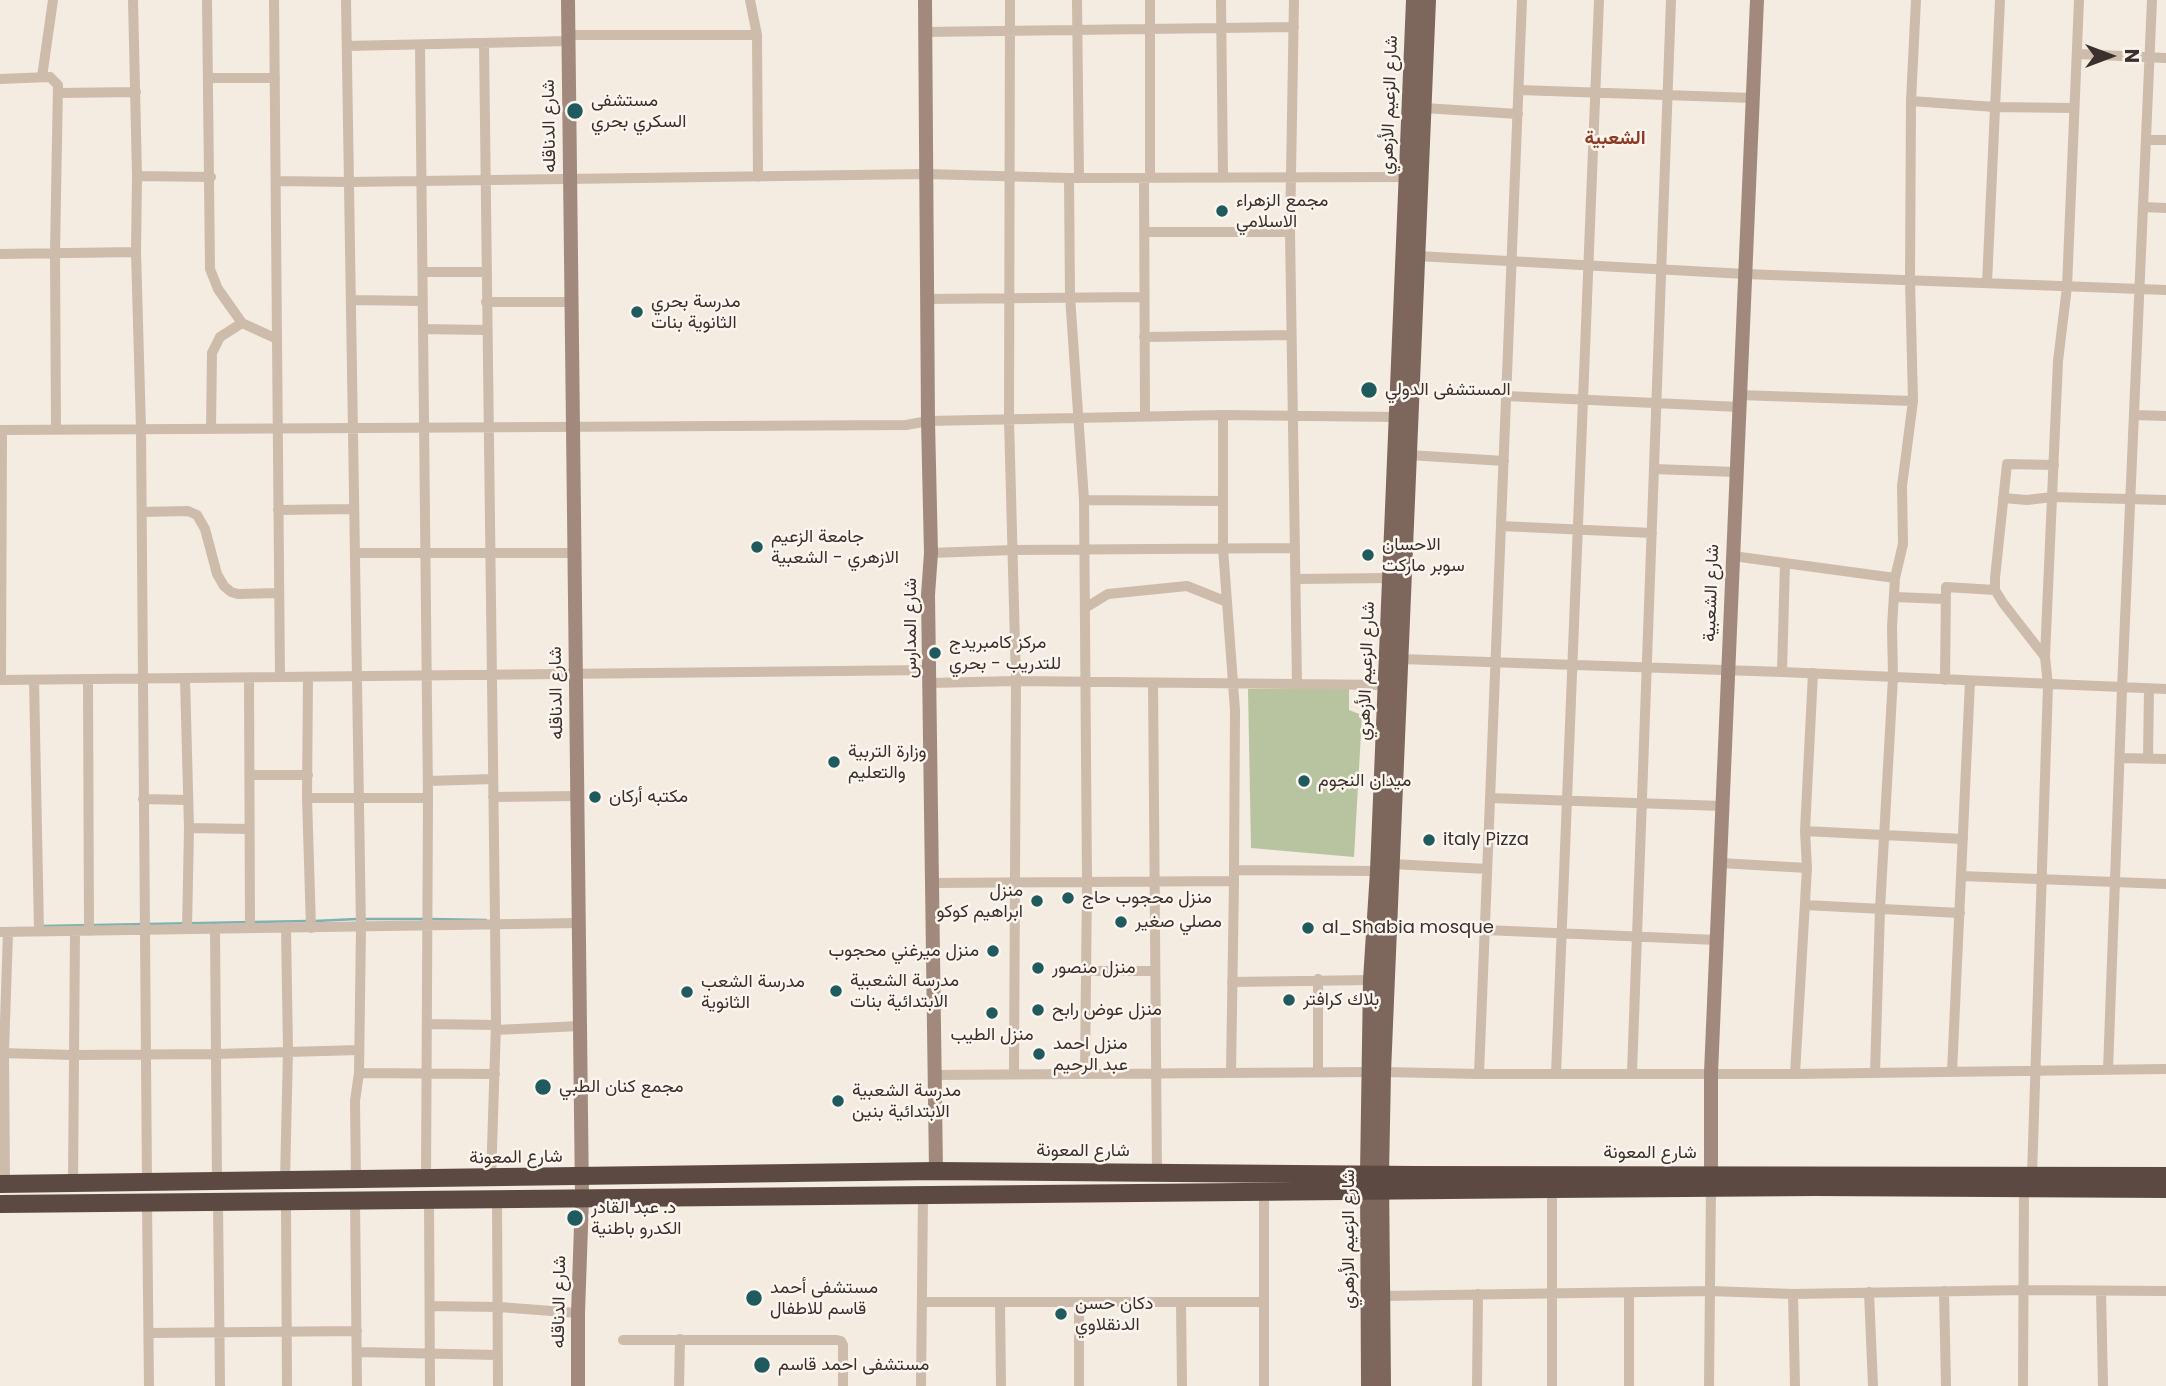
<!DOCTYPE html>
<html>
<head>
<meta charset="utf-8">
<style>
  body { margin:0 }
  #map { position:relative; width:2166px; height:1386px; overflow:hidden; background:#f4ebe1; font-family:Poppins,sans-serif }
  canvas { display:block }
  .north { position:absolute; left:2075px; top:21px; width:70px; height:70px; -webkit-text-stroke:5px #fbf5ee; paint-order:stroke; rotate:90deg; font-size:19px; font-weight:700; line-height:28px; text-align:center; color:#3b302b }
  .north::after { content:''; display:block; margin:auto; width:24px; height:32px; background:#3b302b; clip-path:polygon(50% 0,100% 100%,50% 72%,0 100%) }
</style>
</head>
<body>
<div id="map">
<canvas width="2166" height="1386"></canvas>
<div class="north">N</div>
</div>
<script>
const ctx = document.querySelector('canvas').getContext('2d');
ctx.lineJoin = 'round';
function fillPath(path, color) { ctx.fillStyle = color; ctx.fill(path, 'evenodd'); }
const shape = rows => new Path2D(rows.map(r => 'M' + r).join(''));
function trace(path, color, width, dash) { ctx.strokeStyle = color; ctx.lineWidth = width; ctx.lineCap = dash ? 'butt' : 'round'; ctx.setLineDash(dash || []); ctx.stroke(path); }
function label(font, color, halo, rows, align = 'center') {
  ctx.font = font + ' Poppins,Vazirmatn,sans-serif'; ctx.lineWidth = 5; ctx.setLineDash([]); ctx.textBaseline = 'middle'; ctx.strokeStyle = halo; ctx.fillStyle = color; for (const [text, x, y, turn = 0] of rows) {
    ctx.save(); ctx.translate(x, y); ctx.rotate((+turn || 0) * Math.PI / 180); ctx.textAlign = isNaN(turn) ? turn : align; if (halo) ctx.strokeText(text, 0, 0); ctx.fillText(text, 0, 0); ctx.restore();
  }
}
fillPath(shape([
  [1248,689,1349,689,1349,710,1362,715,1354,857,1251,848]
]), '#b8c4a0');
trace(shape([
  [364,919,423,919],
  [430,919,486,920],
  [315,921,357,919],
  [42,926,308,921]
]), '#7fb0b2', 2.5);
trace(shape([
  [133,0,137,176,136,252,141,429,147,1183],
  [207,0,210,269,218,289,242,323,220,337,212,353,211,429],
  [274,0,280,677],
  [346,0,361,927,359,1073,355,1101,356,1180],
  [1010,0,1009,420,1016,681,1014,1073],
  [1077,0,1079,178],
  [1150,0,1150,178],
  [1221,0,1223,176],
  [1294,0,1290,232,1297,685],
  [926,32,1294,27],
  [569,35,757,35,750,0],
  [757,35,758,177],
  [484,43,495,920,496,1025,491,1179],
  [347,46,569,41],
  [420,46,428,798,426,1179],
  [2078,54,2166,58],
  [42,77,53,0],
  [209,78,275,78],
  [0,79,50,77,58,85,55,252,56,430],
  [1519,90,1753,98],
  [59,93,136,92],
  [1911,101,1995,107,2074,108],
  [1424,108,1518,114],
  [2146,140,2166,140],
  [137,176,211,177],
  [1069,178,1070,296,1084,500,1087,881,1085,1072],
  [1144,178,1145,416],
  [276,181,349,182,926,174,1069,178,1407,177],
  [2143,207,2166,208],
  [1144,232,1290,232],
  [0,254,136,252],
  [1417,256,1745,274,2166,290],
  [423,272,486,272],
  [1987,283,2000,0],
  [927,299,1144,297],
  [351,300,423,301],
  [486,302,572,302],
  [242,323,277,339],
  [423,329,486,330],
  [1144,337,1291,335],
  [1739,395,1913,401],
  [1506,396,1739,407],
  [1223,415,1223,548,1235,710,1234,870],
  [2134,415,2166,416],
  [0,430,906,425,928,421,1223,415,1397,417],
  [1409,455,1504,461],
  [1654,469,1736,472],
  [2003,498,2027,500,2052,497,2166,500],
  [1084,500,1223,501],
  [278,510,354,509],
  [142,512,188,511,197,515,205,529,217,574,224,586,231,592,238,594,279,593],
  [1501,526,1652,533],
  [355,553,575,553],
  [931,553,1013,550,1294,548],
  [1733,556,1895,578],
  [1296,579,1390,578],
  [1895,597,1944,599],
  [1085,608,1108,594,1187,586,1227,602],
  [2045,657,2003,603,1995,590,1995,578,2007,464,2054,465],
  [1400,659,1782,672,2166,689],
  [1782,672,1785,563],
  [308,677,307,798,311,928],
  [185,678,189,828,187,929],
  [249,678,250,928],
  [88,679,89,931],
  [0,680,930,670],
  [1,680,2,430],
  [34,680,39,931],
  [1945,680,1946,587,1995,590],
  [930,683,1016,681,1386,685],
  [1153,683,1157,1173],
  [2120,758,2166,759],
  [2148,758,2149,689],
  [250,775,308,775],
  [428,781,493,779],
  [493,797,577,796],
  [307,798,428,798],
  [1490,798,1722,806],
  [143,799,187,800],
  [189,828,249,829],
  [1805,831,1963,839],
  [1720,863,1807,868],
  [1392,864,1487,869],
  [1961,876,2166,884],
  [932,883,1234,881,1234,870,1378,871],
  [1805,905,1960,913],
  [215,929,217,1182],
  [1485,930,1717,940],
  [0,932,579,923],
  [1086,971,1154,971],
  [1232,982,1371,980],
  [427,1024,496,1025,496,1030,580,1026],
  [0,1053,73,1055,216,1054,359,1050],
  [2108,1070,2122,689,2152,0],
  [1318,1071,1318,979],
  [1383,1072,1479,1074,1795,1074,2166,1069],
  [1952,1072,1970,681],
  [359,1073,495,1074],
  [1231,1073,1234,881],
  [1632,1073,1671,0],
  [1875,1073,1880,909,1893,677,1892,627,1895,578,1903,544,1902,486,1913,401,1910,280,1911,101,1916,0],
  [1479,1074,1522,0],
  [1556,1074,1599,0],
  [1795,1074,1807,868,1805,831,1813,673],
  [934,1075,1369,1072],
  [2032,1175,2048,685,2045,657,2058,361,2067,287,2079,0],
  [285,1181,288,1050,286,928],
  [5,1184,4,1052,8,932],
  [73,1184,75,931],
  [1552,1189,1552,1386],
  [1264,1192,1264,1386],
  [497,1199,498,1386],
  [355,1200,357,1386],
  [429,1200,430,1386],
  [286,1201,287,1386],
  [147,1202,149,1386],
  [218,1202,220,1386],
  [1944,1291,1946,1386],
  [2101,1291,2103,1386],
  [1869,1292,1873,1386],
  [1793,1294,1795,1386],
  [1382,1296,1710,1291,1793,1294,2024,1290,2166,1291],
  [923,1302,1264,1302],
  [1181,1302,1182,1386],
  [1000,1303,1001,1386],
  [1079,1303,1079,1386],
  [430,1306,499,1307,578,1313],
  [149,1333,357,1331],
  [623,1340,837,1340,841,1341,843,1345,843,1386],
  [357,1352,498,1355],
  [679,1386,680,1339],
  [921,1386,923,1194],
  [1477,1386,1478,1294],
  [1629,1386,1629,1293],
  [1709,1386,1711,1188],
  [2023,1386,2024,1189]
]), '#cdbbac', 10);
trace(shape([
  [568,0,582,1198,578,1313,578,1386],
  [925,0,928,421,931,553,928,595,936,1171],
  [1711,1183,1711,1073,1757,0]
]), '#a18a7d', 14);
trace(shape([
  [1369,1386,1368,1174,1371,980,1378,871,1414,0],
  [1383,1386,1381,1174,1383,1072,1428,0]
]), '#7d675c', 16);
trace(shape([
  [0,1184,936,1171,1416,1175,2166,1176],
  [0,1204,1552,1189,1816,1187,2166,1189]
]), '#5c4a42', 18);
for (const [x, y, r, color] of [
  [575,111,9,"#1f5a5e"],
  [1222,211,7,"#1f5a5e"],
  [637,312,7,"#1f5a5e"],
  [1369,390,9,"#1f5a5e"],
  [757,547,7,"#1f5a5e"],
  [1368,555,7,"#1f5a5e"],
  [935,653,7,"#1f5a5e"],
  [834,762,7,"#1f5a5e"],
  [1304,781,7,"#1f5a5e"],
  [595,797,7,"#1f5a5e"],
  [1429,840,7,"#1f5a5e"],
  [1068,898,7,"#1f5a5e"],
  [1037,901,7,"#1f5a5e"],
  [1121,922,7,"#1f5a5e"],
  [1308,928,7,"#1f5a5e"],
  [993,951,7,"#1f5a5e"],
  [1038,968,7,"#1f5a5e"],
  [836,991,7,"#1f5a5e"],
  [687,992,7,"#1f5a5e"],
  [1289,1000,7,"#1f5a5e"],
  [1038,1010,7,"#1f5a5e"],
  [992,1013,7,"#1f5a5e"],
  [1039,1054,7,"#1f5a5e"],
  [543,1087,9,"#1f5a5e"],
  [838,1101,7,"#1f5a5e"],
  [575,1218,9,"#1f5a5e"],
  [754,1298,9,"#1f5a5e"],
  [1061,1314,7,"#1f5a5e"],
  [762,1365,9,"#1f5a5e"]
]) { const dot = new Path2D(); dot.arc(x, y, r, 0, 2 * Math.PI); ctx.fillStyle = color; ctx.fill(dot); trace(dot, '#fbf5ee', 2.5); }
label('18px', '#3b302b', '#fbf5ee', [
  ["مستشفى",591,101],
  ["السكري بحري",591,122],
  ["مجمع الزهراء",1236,201],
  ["الاسلامي",1236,222],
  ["مدرسة بحري",651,302],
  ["الثانوية بنات",651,323],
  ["المستشفى الدولي",1385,390],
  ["جامعة الزعيم",771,537],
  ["الازهري - الشعبية",771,558],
  ["الاحسان",1382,545],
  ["سوبر ماركت",1382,566],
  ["مركز كامبريدج",949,643],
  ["للتدريب - بحري",949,664],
  ["وزارة التربية",848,752],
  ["والتعليم",848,773],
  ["ميدان النجوم",1318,781],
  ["مكتبه أركان",609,797],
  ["italy Pizza",1443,840],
  ["منزل",1023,891,"right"],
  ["ابراهيم كوكو",1023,912,"right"],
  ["منزل محجوب حاج",1082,898],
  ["مصلي صغير",1135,922],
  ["al_Shabia mosque",1322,928],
  ["منزل ميرغني محجوب",979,951,"right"],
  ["منزل منصور",1052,968],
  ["مدرسة الشعبية",850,981],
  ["الابتدائية بنات",850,1002],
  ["مدرسة الشعب",701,982],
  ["الثانوية",701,1003],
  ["بلاك كرافتر",1303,1000],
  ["منزل عوض رابح",1052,1010],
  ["منزل الطيب",992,1035,"center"],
  ["منزل احمد",1053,1044],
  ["عبد الرحيم",1053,1065],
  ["مجمع كنان الطبي",559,1087],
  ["مدرسة الشعبية",852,1091],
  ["الابتدائية بنين",852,1112],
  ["د. عبد القادر",591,1208],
  ["الكدرو باطنية",591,1229],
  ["مستشفى أحمد",770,1288],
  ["قاسم للاطفال",770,1309],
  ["دكان حسن",1075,1304],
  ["الدنقلاوي",1075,1325],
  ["مستشفى احمد قاسم",778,1365]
], 'left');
label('18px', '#3b302b', '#fbf5ee', [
  ["شارع الزعيم الأزهري",1390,105,-88],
  ["شارع الدناقله",550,126,-91],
  ["شارع الشعبية",1712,593,-88],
  ["شارع المدارس",911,628,-90],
  ["شارع الزعيم الأزهري",1367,671,-88],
  ["شارع الدناقله",557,693,-91],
  ["شارع المعونة",1083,1151],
  ["شارع المعونة",1650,1153],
  ["شارع المعونة",516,1158,-1],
  ["شارع الزعيم الأزهري",1349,1239,-90],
  ["شارع الدناقله",560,1302,-89]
]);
label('bold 19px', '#8c3b22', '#fbf5ee', [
  ["الشعبية",1615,139]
]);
</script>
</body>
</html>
